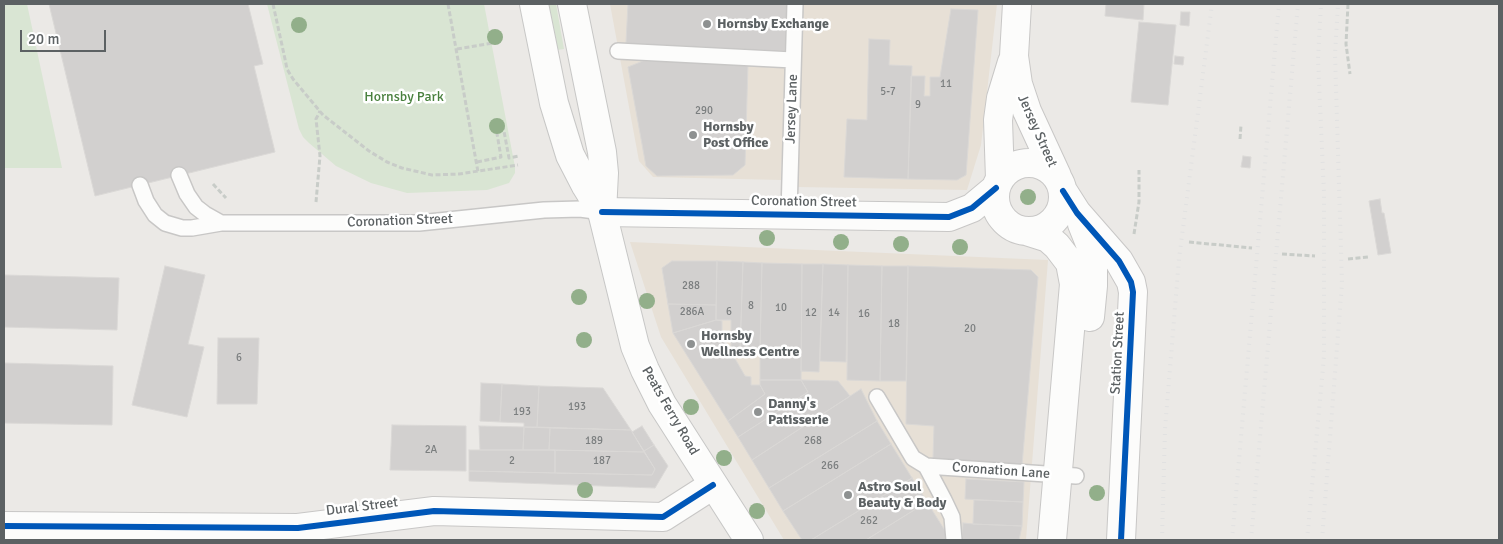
<!DOCTYPE html>
<html>
<head>
<meta charset="utf-8">
<style>
  body { margin:0 }
  #map { position:relative; width:1503px; height:544px; overflow:hidden; background:#ebe9e6; font-family:Signika,sans-serif }
  canvas { display:block }
  .frame { position:absolute; inset:0; border:5px solid #5c6163; pointer-events:none }
  .scale { position:absolute; left:20px; top:30px; width:86px; height:22px; box-sizing:border-box; border:2px solid #5c6163; border-top:0; padding-left:6px; font-size:15px; line-height:18px; white-space:nowrap; color:#5c6163; -webkit-text-stroke:4px #fff; paint-order:stroke }
</style>
</head>
<body>
<div id="map">
<canvas width="1503" height="544"></canvas>
<div class="frame"></div>
<div class="scale">20 m</div>
</div>
<script>
const ctx = document.querySelector('canvas').getContext('2d');
ctx.lineJoin = 'round';
function fillPath(path, color) { ctx.fillStyle = color; ctx.fill(path, 'evenodd'); }
const shape = rows => new Path2D(rows.map(r => 'M' + r).join(''));
function trace(path, color, width, dash) { ctx.strokeStyle = color; ctx.lineWidth = width; ctx.lineCap = dash ? 'butt' : 'round'; ctx.setLineDash(dash || []); ctx.stroke(path); }
function label(font, color, halo, rows, align = 'center') {
  ctx.font = font + ' Signika,sans-serif'; ctx.lineWidth = 5; ctx.setLineDash([]); ctx.textBaseline = 'middle'; ctx.strokeStyle = halo; ctx.fillStyle = color; for (const [text, x, y, turn = 0] of rows) {
    ctx.save(); ctx.translate(x, y); ctx.rotate((+turn || 0) * Math.PI / 180); ctx.textAlign = isNaN(turn) ? turn : align; if (halo) ctx.strokeText(text, 0, 0); ctx.fillText(text, 0, 0); ctx.restore();
  }
}
fillPath(shape([
  [610,4,789,4,781,180,653,177,639,161],
  [803,4,997,4,981,145,967,190,797,187],
  [630,242,1048,260,1026,540,784,540,661,337]
]), '#e7e0d6');
fillPath(shape([
  [4,4,27,4,62,168,4,168],
  [267,4,484,4,515,167,515,173,509,183,487,190,407,193,371,183,336,166,309,143,303,137,299,129],
  [541,4,556,4,564,49,550,51]
]), '#d9e5d3');
const building = shape([
  [49,4,248,4,263,64,254,66,275,152,95,196,49,4],
  [628,4,787,4,785,51,626,43,628,4],
  [1106,4,1144,4,1143,20,1105,16,1106,4],
  [951,9,978,10,966,175,957,180,908,179,911,76,925,76,924,96,930,96,930,77,940,77,951,9],
  [1181,12,1190,12,1189,26,1180,25,1181,12],
  [1139,22,1176,25,1168,105,1131,102,1139,22],
  [869,39,890,40,889,65,912,66,908,179,844,177,847,119,867,120,869,39],
  [1175,56,1184,57,1183,65,1174,64,1175,56],
  [643,61,748,63,745,165,733,175,657,176,646,166,628,67,643,61],
  [1243,156,1251,157,1250,168,1241,167,1243,156],
  [1380,199,1382,213,1384,213,1391,253,1378,255,1369,201,1380,199],
  [672,261,717,261,716,305,668,304,662,268,672,261],
  [717,261,743,262,740,354,731,353,731,320,716,320,717,261],
  [743,262,762,263,760,351,740,350,743,262],
  [762,263,802,264,801,380,760,380,760,351,762,263],
  [802,264,823,264,819,372,801,371,802,264],
  [823,264,848,265,846,362,820,361,823,264],
  [848,265,882,266,880,381,847,380,848,265],
  [165,266,205,275,188,344,204,347,187,417,132,405,165,266],
  [882,266,908,266,906,381,880,381,882,266],
  [908,266,1031,270,1038,277,1022,465,933,459,934,426,906,424,908,266],
  [4,275,119,278,117,330,4,327,4,275],
  [668,304,716,305,716,320,673,333,668,304],
  [716,320,722,321,722,336,745,376,751,377,751,385,760,385,765,394,728,421,673,333,716,320],
  [218,338,259,338,257,404,217,404,218,338],
  [4,363,113,366,112,425,4,423,4,363],
  [760,380,801,380,808,392,738,437,728,421,765,394,760,385,760,380],
  [801,380,838,381,850,396,752,460,738,437,808,392,801,380],
  [481,383,502,384,500,422,480,421,481,383],
  [502,384,539,386,537,427,524,427,524,423,500,422,502,384],
  [539,386,603,388,631,430,537,427,539,386],
  [861,389,877,421,769,488,752,460,861,389],
  [877,421,891,444,783,511,769,488,877,421],
  [392,425,466,426,466,471,390,470,392,425],
  [479,426,524,427,523,450,480,450,479,426],
  [642,426,654,445,644,451,632,432,642,426],
  [524,427,550,428,549,450,523,450,524,427],
  [550,428,631,430,644,452,549,450,550,428],
  [891,444,912,478,811,540,802,540,783,511,891,444],
  [654,445,668,466,655,488,469,481,469,471,652,475,655,469,644,451,654,445],
  [469,450,555,450,555,473,469,471,469,450],
  [555,450,644,452,655,469,652,475,555,473,555,450],
  [912,478,927,502,866,540,811,540,912,478],
  [966,479,1024,482,1023,502,965,499,966,479],
  [974,500,1023,502,1022,526,973,524,974,500],
  [927,502,949,537,949,540,866,540,927,502],
  [963,523,973,524,1022,526,1019,540,962,540,963,523]
]);
fillPath(building, '#d2d0cf');
trace(building, '#dad8d6', 1);
const lane = shape([
  [618,51,793,60],
  [179,175,187,194,196,207,205,214,221,223],
  [140,185,146,201,155,215,165,223,182,228,192,228,221,223,419,223,544,210,580,209,602,212],
  [789,213,795,4],
  [877,397,913,458,926,466,1076,476],
  [926,466,944,500,952,517,954,540]
]);
const street = shape([
  [1017,4,1014,56,1018,84,1027,111,1057,176],
  '995 197a34 34 0 1 1 68 0a34 34 0 1 1-68 0Z',
  [1000,179,998,120,1001,98,1012,62],
  [1063,191,1077,213,1119,261,1131,282,1133,292,1121,540],
  [602,212,949,217,972,208,996,188],
  [1082,224,1090,244,1093,262,1093,286,1090,317],
  [1026,231,1048,238,1057,246,1070,263,1074,284,1052,540],
  [4,526,298,528,434,511,663,517,713,485]
]);
const secondary = shape([
  [534,4,554,103,570,155,586,186,602,212],
  [572,4,602,152,604,173,602,212,635,346,645,370,662,404,749,540]
]);
trace(lane, '#c8c7c6', 18);
trace(street, '#c8c7c6', 30);
trace(secondary, '#c7c7c6', 30);
trace(shape([
  [273,4,285,59,287,69,293,79,323,115,369,151,387,162,402,168,432,175,459,174,518,165],
  [448,4,478,172],
  [1348,4,1346,44,1350,74],
  [457,49,499,42],
  [1240,139,1241,125],
  [477,162,501,157,496,128,503,126,509,158,519,156],
  [213,184,226,198],
  [316,202,320,156,316,119,320,111],
  [1134,234,1139,202,1139,170],
  [1189,242,1252,248],
  [1282,254,1315,256],
  [1348,259,1368,257]
]), '#c8ccc8', 3, [5, 2.5]);
trace(lane, '#fcfcfb', 15);
trace(street, '#fcfcfb', 28);
trace(secondary, '#fcfcfb', 28);
trace(shape([
  [1162,540,1165,429,1179,259,1212,4],
  [1232,540,1279,4],
  [1251,540,1298,4],
  [1307,540,1324,357,1324,193,1318,59,1321,4],
  [1322,540,1342,283,1335,54,1338,4]
]), '#e1e1e1', 4, [1, 6]);
trace(shape([
  [1063,191,1077,213,1119,261,1131,282,1133,292,1121,540],
  [602,212,949,217,972,208,996,188],
  [4,526,298,528,434,511,663,517,713,485]
]), '#0057b8', 6);
ctx.fillStyle = '#92af8a';
for (const [x, y] of [
  [299,25],
  [495,37],
  [497,126],
  [1028,197],
  [767,238],
  [841,242],
  [901,244],
  [960,247],
  [579,297],
  [647,301],
  [584,340],
  [691,407],
  [724,458],
  [585,490],
  [1097,493],
  [757,511]
]) { ctx.beginPath(); ctx.arc(x, y, 8, 0, 2 * Math.PI); ctx.fill(); }
for (const [x, y, r, color] of [
  [707,24,5,"#8e9191"],
  [693,135,5,"#8e9191"],
  [691,344,5,"#8e9191"],
  [758,412,5,"#8e9191"],
  [848,495,5,"#8e9191"]
]) { const dot = new Path2D(); dot.arc(x, y, r, 0, 2 * Math.PI); ctx.fillStyle = color; ctx.fill(dot); trace(dot, '#fff', 2); }
label('11px', '#7b7e7f', null, [
  ["11",946,84],
  ["5-7",888,92],
  ["9",918,105],
  ["290",704,111],
  ["288",691,286],
  ["8",751,306],
  ["10",781,308],
  ["286A",692,312],
  ["6",729,312],
  ["12",811,313],
  ["14",834,313],
  ["16",864,314],
  ["18",894,324],
  ["20",970,329],
  ["6",239,358],
  ["193",577,407],
  ["193",522,412],
  ["189",594,441],
  ["268",813,441],
  ["2A",431,450],
  ["2",512,461],
  ["187",602,461],
  ["266",830,466],
  ["262",869,521]
]);
label('bold 14px', '#5c6163', '#fff', [
  ["Hornsby Exchange",717,24],
  ["Hornsby",703,127],
  ["Post Office",703,143],
  ["Hornsby",701,336],
  ["Wellness Centre",701,352],
  ["Danny's",768,404],
  ["Patisserie",768,420],
  ["Astro Soul",858,487],
  ["Beauty & Body",858,503]
], 'left');
label('14px', '#49803e', '#fff', [
  ["Hornsby Park",404,97]
]);
label('14px', '#5c6163', '#fff', [
  ["Jersey Lane",792,109,-88],
  ["Jersey Street",1037,131,66],
  ["Coronation Street",804,202,1],
  ["Coronation Street",400,221,-2],
  ["Station Street",1118,353,-87],
  ["Peats Ferry Road",670,411,60],
  ["Coronation Lane",1001,471,4],
  ["Dural Street",362,507,-7]
]);
</script>
</body>
</html>
